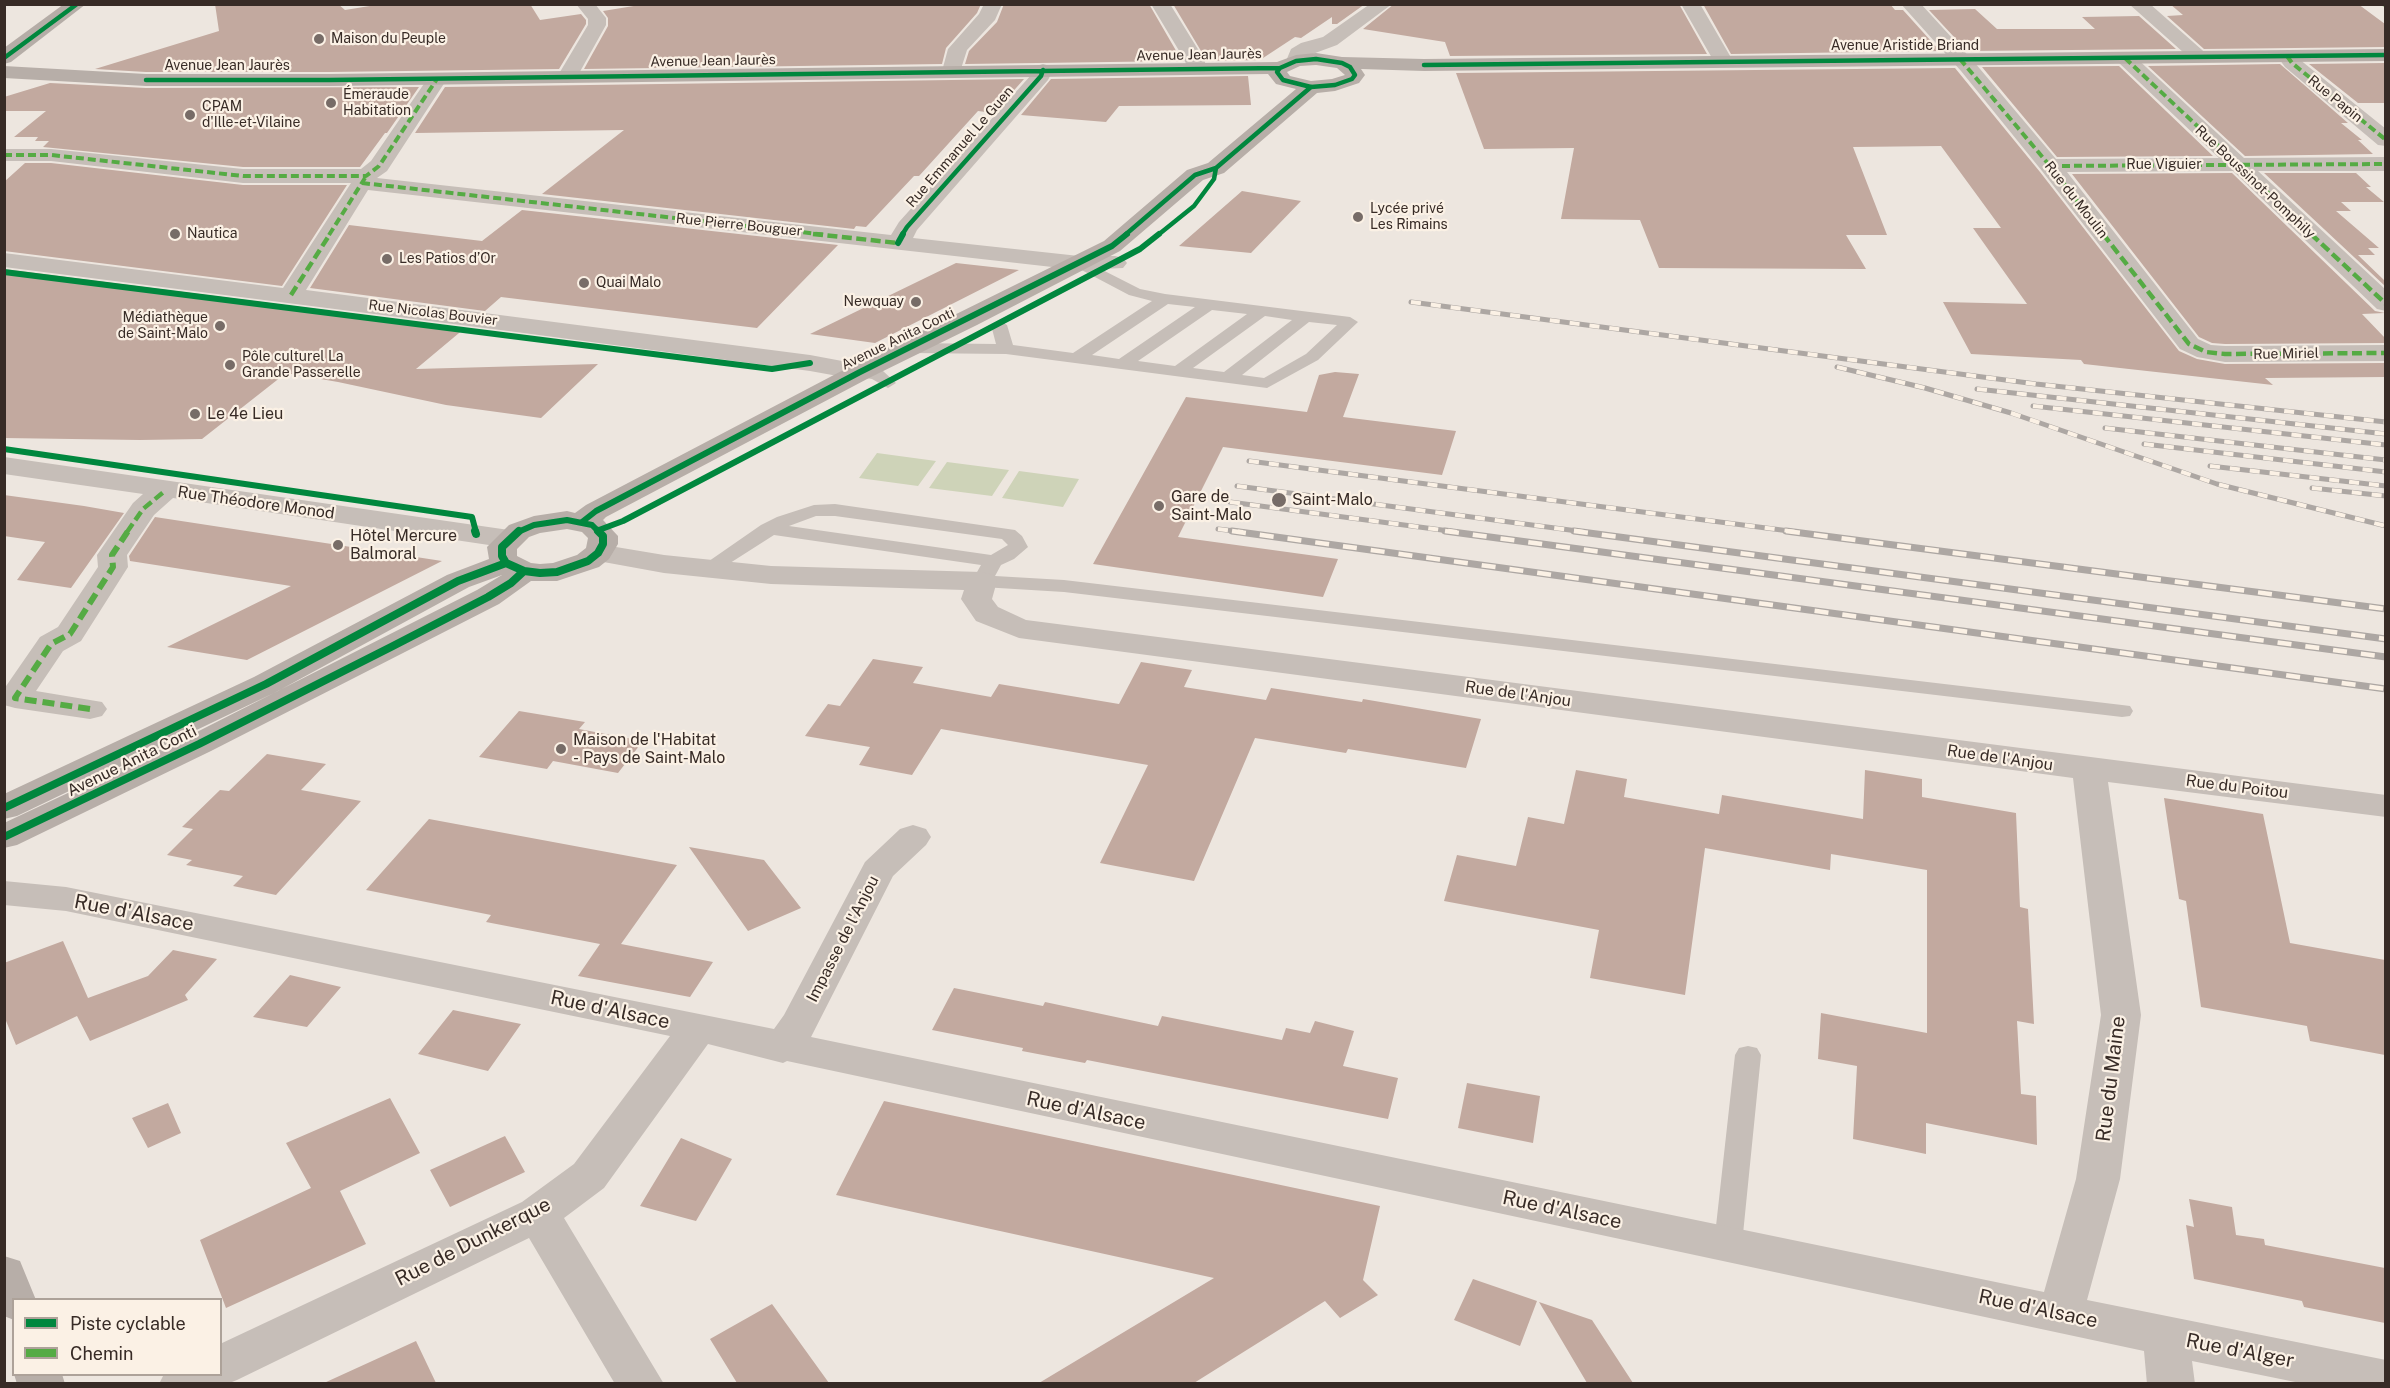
<!DOCTYPE html>
<html>
<head>
<meta charset="utf-8">
<style>
  body { margin:0 }
  #map { position:relative; width:2390px; height:1388px; overflow:hidden; background:#ede6df; font-family:"Public Sans",sans-serif }
  canvas { display:block }
  .frame { position:absolute; inset:0; border:6px solid #372b26; pointer-events:none }
  .legend { position:absolute; left:12px; top:1298px; width:210px; height:78px; box-sizing:border-box; background:#fbf1e5; border:2px solid #ada299; margin:0; padding:8px 10px; list-style:none; font-size:18px; color:#372b26 }
  .legend li { display:flex; align-items:center; gap:12px; height:30px }
  .legend b { width:30px; border:2px solid #ada299 }
</style>
</head>
<body>
<div id="map">
<canvas width="2390" height="1388"></canvas>
<div class="frame"></div>
<ul class="legend">
<li><b style="height:8px;background:#00873e"></b>Piste cyclable</li>
<li><b style="height:8px;background:#55ab44"></b>Chemin</li>
</ul>
</div>
<script>
const ctx = document.querySelector('canvas').getContext('2d');
ctx.lineJoin = 'round';
function fillPath(path, color) { ctx.fillStyle = color; ctx.fill(path, 'evenodd'); }
const shape = rows => new Path2D(rows.map(r => 'M' + r).join(''));
function trace(path, color, width, dash) { ctx.strokeStyle = color; ctx.lineWidth = width; ctx.lineCap = dash ? 'butt' : 'round'; ctx.setLineDash(dash || []); ctx.stroke(path); }
function label(font, color, halo, rows, align = 'center') {
  ctx.font = font + ' "Public Sans",sans-serif'; ctx.lineWidth = 4.5; ctx.setLineDash([]); ctx.textBaseline = 'middle'; ctx.strokeStyle = halo; ctx.fillStyle = color; for (const [text, x, y, turn = 0] of rows) {
    ctx.save(); ctx.translate(x, y); ctx.rotate((+turn || 0) * Math.PI / 180); ctx.textAlign = isNaN(turn) ? turn : align; if (halo) ctx.strokeText(text, 0, 0); ctx.fillText(text, 0, 0); ctx.restore();
  }
}
fillPath(shape([
  [877,453,936,461,918,486,859,478],
  [947,462,1009,470,992,496,929,488],
  [1019,471,1079,479,1063,507,1002,498]
]), '#ced3b8');
fillPath(shape([
  [215,4,338,4,345,10,382,4,530,4,540,20,581,14,586,20,586,24,559,69,329,72,146,72,95,69,219,31],
  [646,4,981,4,977,13,946,48,942,64,584,69,608,26,608,18,603,11],
  [1004,4,1149,4,1182,61,965,64,969,51,997,22],
  [1173,4,1365,4,1337,24,1332,24,1332,17,1301,38,1295,37,1260,60,1207,61],
  [1394,4,1679,4,1707,54,1450,56,1445,42,1363,29],
  [1703,4,1890,4,1895,10,1903,10,1940,51,1731,54],
  [2170,4,2358,4,2385,24,2385,47,2204,49,2167,16,2183,15],
  [1975,9,1997,29,2095,29,2082,17,2139,16,2176,49,1967,51,1929,10],
  [2385,63,2385,103,2358,103,2309,64],
  [2280,64,2348,123,2341,123,2362,140,2358,140,2373,154,2245,156,2148,66],
  [2119,66,2213,156,2057,157,1982,67],
  [1955,68,2040,172,2179,351,2197,359,2225,364,2385,363,2385,377,2265,378,2273,385,2084,364,2081,360,1971,354,1943,302,2027,304,1973,228,2001,228,1941,146,1853,147,1887,235,1846,235,1866,269,1659,268,1640,220,1561,219,1574,148,1484,149,1456,73],
  [1248,76,1251,105,1119,106,1106,122,1021,115,1051,79],
  [1024,79,994,113,978,111,919,176,914,176,866,227,856,226,854,229,542,194,624,130,415,133,445,87],
  [50,83,146,88,419,87,387,133,385,133,360,167,243,167,43,147,49,141,35,141,38,137,14,137,46,111,4,111,4,97],
  [25,163,51,163,243,185,347,185,282,286,4,251,4,182],
  [2232,173,2375,311,2385,313,2362,314,2385,338,2385,343,2225,344,2212,343,2199,337,2072,174],
  [2264,173,2356,173,2371,187,2366,187,2384,202,2341,202,2351,211,2336,211,2379,248,2368,248,2375,255,2358,255,2385,281,2385,286],
  [1242,191,1301,201,1251,253,1179,246],
  [522,210,838,245,757,328,501,297,485,311,310,288,349,225,482,241],
  [956,263,1019,270,875,343,810,334],
  [4,269,465,328,416,369,598,364,541,418,446,405,338,382,286,373,202,439,140,440,4,438],
  [1335,372,1359,374,1343,417,1456,431,1442,475,1223,447,1178,537,1338,559,1323,597,1093,564,1186,397,1307,412,1319,375],
  [4,495,84,506,124,513,71,588,17,580,45,542,4,536],
  [155,517,338,545,442,561,247,660,167,647,291,586,130,561,129,556],
  [873,659,923,667,913,683,991,697,999,684,1119,704,1141,662,1192,670,1184,687,1266,700,1271,688,1362,702,1363,699,1481,719,1466,768,1348,749,1346,753,1255,738,1194,881,1100,863,1148,765,941,729,912,775,859,765,870,747,805,736,828,704,840,706],
  [519,711,585,722,579,729,643,741,618,773,553,761,547,769,479,757],
  [267,754,326,764,301,790,361,801,276,895,233,886,243,876,186,865,192,860,167,855,193,829,182,827,220,790,229,791],
  [1576,770,1627,779,1624,797,1719,814,1722,795,1863,819,1865,770,1922,779,1922,797,2016,813,2020,907,2028,909,2034,1024,2017,1021,2021,1094,2036,1096,2037,1145,1926,1123,1926,1154,1853,1139,1857,1066,1818,1059,1821,1013,1927,1033,1927,870,1831,854,1830,870,1705,848,1685,995,1590,978,1599,930,1444,901,1457,855,1516,866,1528,817,1564,824],
  [2164,798,2263,814,2290,943,2385,960,2385,1055,2310,1041,2307,1026,2201,1007,2186,901,2179,899],
  [429,819,677,865,621,944,713,962,690,997,578,976,600,944,486,922,491,915,366,890],
  [689,847,764,860,801,908,748,931],
  [63,941,88,998,148,976,173,950,217,959,185,995,188,1000,90,1041,77,1016,16,1045,4,1016,4,963],
  [290,975,341,987,307,1027,253,1017],
  [954,988,1043,1006,1045,1002,1158,1026,1162,1016,1282,1040,1286,1028,1310,1033,1315,1021,1354,1031,1343,1066,1398,1078,1388,1119,1087,1060,1085,1063,1022,1051,1023,1048,932,1030],
  [453,1010,521,1024,488,1071,418,1054],
  [1467,1083,1540,1096,1533,1143,1458,1128],
  [390,1098,420,1153,340,1191,366,1244,226,1308,200,1240,311,1188,286,1143],
  [884,1101,1380,1206,1363,1280,1378,1295,1340,1318,1325,1301,1194,1383,1039,1383,1214,1278,836,1195],
  [168,1103,181,1133,148,1148,132,1118],
  [505,1136,525,1172,450,1207,430,1170],
  [681,1138,732,1159,696,1221,640,1206],
  [2189,1199,2232,1207,2236,1235,2264,1239,2265,1245,2385,1268,2385,1323,2304,1307,2302,1301,2194,1279,2186,1225,2194,1227],
  [1473,1279,1537,1301,1520,1346,1454,1320],
  [1539,1302,1592,1320,1633,1383,1587,1383],
  [772,1304,829,1383,737,1383,710,1339],
  [416,1341,436,1383,324,1383]
]), '#c2a99f');
fillPath(shape([
  [1079,258,1140,289,1165,294,1350,317,1358,322,1318,360,1267,388,1006,354,910,353,902,348,910,343,996,344,991,325,999,320,1007,325,1013,345,1073,353,1152,301,1129,295,1074,266,1071,263,1074,260,1079,258],
  [1168,304,1195,307,1119,359,1092,355,1168,304],
  [1212,310,1247,314,1175,366,1138,361,1212,310],
  [1265,316,1292,320,1224,372,1193,368,1265,316],
  [1309,322,1337,325,1306,354,1264,378,1242,375,1309,322],
  [860,367,883,371,896,383,888,388,872,379,854,376,852,372,854,368,860,367],
  [835,504,1015,530,1022,536,1028,547,1014,559,1001,565,995,576,1064,580,2122,705,2130,706,2133,711,2130,716,2122,717,1064,592,982,587,975,585,972,581,981,565,774,535,716,572,709,574,702,572,699,568,761,525,777,517,814,505,835,504],
  [816,516,835,516,1002,539,1008,545,991,555,789,526,816,516],
  [1748,1046,1757,1048,1761,1055,1742,1244,1738,1252,1728,1255,1718,1252,1714,1244,1735,1055,1739,1048,1748,1046]
]), '#c6beb8');
fillPath(shape([
  [576,4,595,4,606,18,606,25,577,77,574,81,567,83,560,81,557,77,588,25,588,19,576,4],
  [984,4,1002,4,995,20,967,50,959,75,945,75,942,71,948,49,979,14,984,4],
  [1151,4,1170,4,1204,59,1207,69,1204,73,1190,73,1184,59,1151,4],
  [1370,4,1392,4,1337,45,1307,56,1303,65,1289,65,1286,61,1291,49,1301,43,1323,37,1370,4],
  [1681,4,1700,4,1733,61,1730,65,1716,65,1681,4],
  [1901,4,1921,4,1975,63,2056,159,2219,158,2118,62,2115,58,2118,54,2125,52,2132,54,2244,158,2386,157,2386,171,2258,171,2386,290,2386,311,2377,309,2233,171,2067,172,2198,339,2211,345,2225,346,2386,345,2386,361,2225,362,2197,357,2180,349,2042,171,1961,71,1901,4],
  [2129,4,2150,4,2210,57,2207,61,2193,61,2129,4],
  [2287,50,2294,52,2299,59,2386,129,2386,146,2378,145,2285,67,2277,56,2280,52,2287,50],
  [1043,64,1050,66,1053,70,1048,80,917,230,913,238,1079,256,1115,256,1123,258,1127,263,1123,268,1079,270,368,190,306,290,810,355,869,366,873,372,869,378,860,380,810,371,516,332,4,267,4,253,283,288,351,183,243,183,51,161,4,161,4,149,51,149,243,169,361,169,371,161,430,75,437,73,444,75,447,79,387,171,377,178,891,235,899,222,1032,74,1036,66,1043,64],
  [4,457,509,530,520,533,524,539,520,545,509,548,173,498,154,515,127,555,128,567,81,641,63,651,36,691,102,702,107,709,102,716,90,719,15,708,4,705,4,689,40,637,58,627,98,567,97,555,133,503,143,494,4,474,4,457],
  [598,544,664,555,771,566,982,572,993,575,997,581,992,599,998,607,1026,620,2386,795,2386,817,2108,782,2141,1015,2120,1179,2087,1300,2386,1360,2386,1384,2305,1384,2192,1361,2195,1384,2147,1384,2144,1351,787,1061,783,1063,708,1044,604,1188,564,1218,664,1384,615,1384,529,1238,237,1380,227,1384,159,1384,164,1374,220,1374,220,1344,522,1202,574,1164,670,1036,66,911,4,905,4,881,66,887,774,1029,784,1015,865,862,900,829,913,825,926,829,931,837,926,845,893,876,811,1037,2044,1292,2076,1179,2101,1015,2073,778,1019,638,976,621,961,599,964,590,771,584,664,573,587,559,583,553,587,547,598,544]
]), '#c6beb8');
fillPath(shape([
  [2386,49,2386,61,1424,71,1361,69,1365,75,1359,83,1335,91,1317,93,1224,173,1203,180,1120,251,977,325,869,378,606,517,603,520,618,536,618,544,609,559,599,567,557,581,531,581,499,604,211,751,17,845,4,848,4,823,187,737,477,590,502,575,469,587,278,691,17,816,4,819,4,794,254,677,447,575,489,559,487,547,509,525,534,516,567,511,575,513,586,505,851,366,1104,241,1187,170,1208,163,1296,89,1276,84,1268,74,329,86,146,86,4,78,4,66,146,74,329,74,1277,62,1296,55,1316,53,1342,57,1424,59,2386,49],
  [1316,65,1337,68,1345,75,1332,79,1311,81,1290,76,1287,72,1300,66,1316,65],
  [567,529,582,532,588,538,586,548,577,555,553,563,540,564,531,563,517,556,517,549,529,537,540,533,567,529],
  [4,1256,20,1261,36,1300,14,1300,14,1320,4,1316,4,1256],
  [14,1374,62,1374,65,1384,17,1384,14,1374]
]), '#b7aea8');
fillPath(shape([
  [64,4,86,4,11,62,4,64,4,48,64,4]
]), '#b5ada7');
const railFar1 = shape([
  [1411,302,2036,384,2386,422],
  [1837,367,1925,388,2011,413,2217,484,2386,526],
  [1977,389,2386,434],
  [2033,406,2386,445],
  [2105,428,2386,460],
  [2144,444,2386,472],
  [1249,461,1797,532],
  [2210,466,2386,486],
  [1237,486,1585,532],
  [2312,488,2386,496],
  [1230,502,1457,532],
  [1218,529,1243,532]
]);
const rail = shape([
  [1232,531,2386,689],
  [1445,531,2386,657],
  [1574,531,2386,639],
  [1786,531,2386,609]
]);
trace(railFar1, '#ada7a3', 5);
trace(rail, '#ada7a3', 7);
trace(railFar1, '#fbf1e5', 4, [10]);
trace(rail, '#fbf1e5', 4.5, [14]);
trace(shape([
  [2383,4,2386,5],
  [2287,56,2292,63,2386,140],
  [2125,58,2313,235],
  [1960,59,2050,166,2104,235],
  [4,155,51,155,243,176,366,176,379,166,437,79],
  [2050,166,2386,164],
  [362,183,827,235],
  [329,235,365,178]
]), '#55ab44', 4, [8, 4]);
trace(shape([
  [813,234,898,243],
  [2103,234,2189,344,2206,352,2225,354,2386,353],
  [2311,234,2386,304],
  [291,295,330,234],
  [127,532,143,509,166,490]
]), '#55ab44', 4.5, [10, 4.5]);
trace(shape([
  [90,709,15,698,51,644,70,634,113,567,112,555,128,531]
]), '#55ab44', 6, [12, 6]);
trace(shape([
  [4,58,77,4],
  [1316,59,1342,63,1350,67,1355,75,1352,79,1335,85,1311,87,1283,80,1277,72,1280,68,1296,61,1316,59],
  [1424,65,2386,55],
  [146,80,329,80,1280,68],
  [902,235,907,227,1041,76,1043,70],
  [1125,235,1195,175,1216,168,1311,87],
  [1158,235,1194,206,1214,179,1216,168]
]), '#00873e', 4.5);
trace(shape([
  [898,243,903,234],
  [4,272,772,369,810,363],
  [4,449,472,517,476,532],
  [582,522,596,511,860,372,1112,246,1127,234],
  [599,530,623,521,1140,249,1159,234],
  [518,532,534,525,567,520,592,525,599,532]
]), '#00873e', 6);
trace(shape([
  [475,531,476,534],
  [519,531,502,547,502,556,506,563,524,571,540,573,557,572,588,561,598,553,603,544,603,536,598,531],
  [4,808,266,684,458,581,506,563],
  [4,837,199,744,391,647,488,597,511,583,524,571]
]), '#00873e', 8);
for (const [x, y, r, color] of [
  [319,39,6,"#776c67"],
  [331,103,6,"#776c67"],
  [190,115,6,"#776c67"],
  [1358,217,6,"#776c67"],
  [175,234,6,"#776c67"],
  [387,259,6,"#776c67"],
  [584,283,6,"#776c67"],
  [916,302,6,"#776c67"],
  [220,326,6,"#776c67"],
  [230,365,6,"#776c67"],
  [195,414,6,"#776c67"],
  [1279,500,8,"#776c67"],
  [1159,506,6,"#776c67"],
  [338,545,6,"#776c67"],
  [561,749,6,"#776c67"]
]) { const dot = new Path2D(); dot.arc(x, y, r, 0, 2 * Math.PI); ctx.fillStyle = color; ctx.fill(dot); trace(dot, '#fbf1e5', 2); }
label('14px', '#372b26', '#fbf1e5', [
  ["Maison du Peuple",331,39],
  ["Émeraude",343,95],
  ["Habitation",343,111],
  ["CPAM",202,107],
  ["d'Ille-et-Vilaine",202,123],
  ["Lycée privé",1370,209],
  ["Les Rimains",1370,225],
  ["Nautica",187,234],
  ["Les Patios d’Or",399,259],
  ["Quai Malo",596,283],
  ["Newquay",904,302,"right"],
  ["Médiathèque",208,318,"right"],
  ["de Saint-Malo",208,334,"right"],
  ["Pôle culturel La",242,357],
  ["Grande Passerelle",242,373]
], 'left');
label('14px', '#372b26', '#fbf1e5', [
  ["Avenue Aristide Briand",1905,46],
  ["Avenue Jean Jaurès",1199,55,-1],
  ["Avenue Jean Jaurès",713,61,-1],
  ["Avenue Jean Jaurès",227,66],
  ["Rue Papin",2335,99,39],
  ["Rue Emmanuel Le Guen",960,147,-49],
  ["Rue Viguier",2164,165],
  ["Rue Boussinot-Pomphily",2255,182,43],
  ["Rue du Moulin",2076,200,52],
  ["Rue Pierre Bouguer",739,225,6],
  ["Rue Nicolas Bouvier",433,313,7],
  ["Avenue Anita Conti",898,339,-26],
  ["Rue Miriel",2286,354,-1]
]);
label('16px', '#372b26', '#fbf1e5', [
  ["Le 4e Lieu",207,414],
  ["Gare de",1171,497],
  ["Saint-Malo",1171,515],
  ["Saint-Malo",1292,500],
  ["Hôtel Mercure",350,536],
  ["Balmoral",350,554],
  ["Maison de l'Habitat",573,740],
  ["- Pays de Saint-Malo",573,758]
], 'left');
label('16px', '#372b26', '#fbf1e5', [
  ["Rue Théodore Monod",256,503,8],
  ["Rue de l'Anjou",1518,694,8],
  ["Rue de l'Anjou",2000,758,8],
  ["Avenue Anita Conti",132,761,-26],
  ["Rue du Poitou",2237,787,7],
  ["Impasse de l'Anjou",843,939,-63]
]);
label('20px', '#372b26', '#fbf1e5', [
  ["Rue d'Alsace",134,913,11],
  ["Rue d'Alsace",610,1010,12],
  ["Rue du Maine",2111,1079,-83],
  ["Rue d'Alsace",1086,1111,12],
  ["Rue d'Alsace",1562,1210,12],
  ["Rue de Dunkerque",473,1242,-27],
  ["Rue d'Alsace",2038,1309,12],
  ["Rue d'Alger",2240,1351,11]
]);
</script>
</body>
</html>
